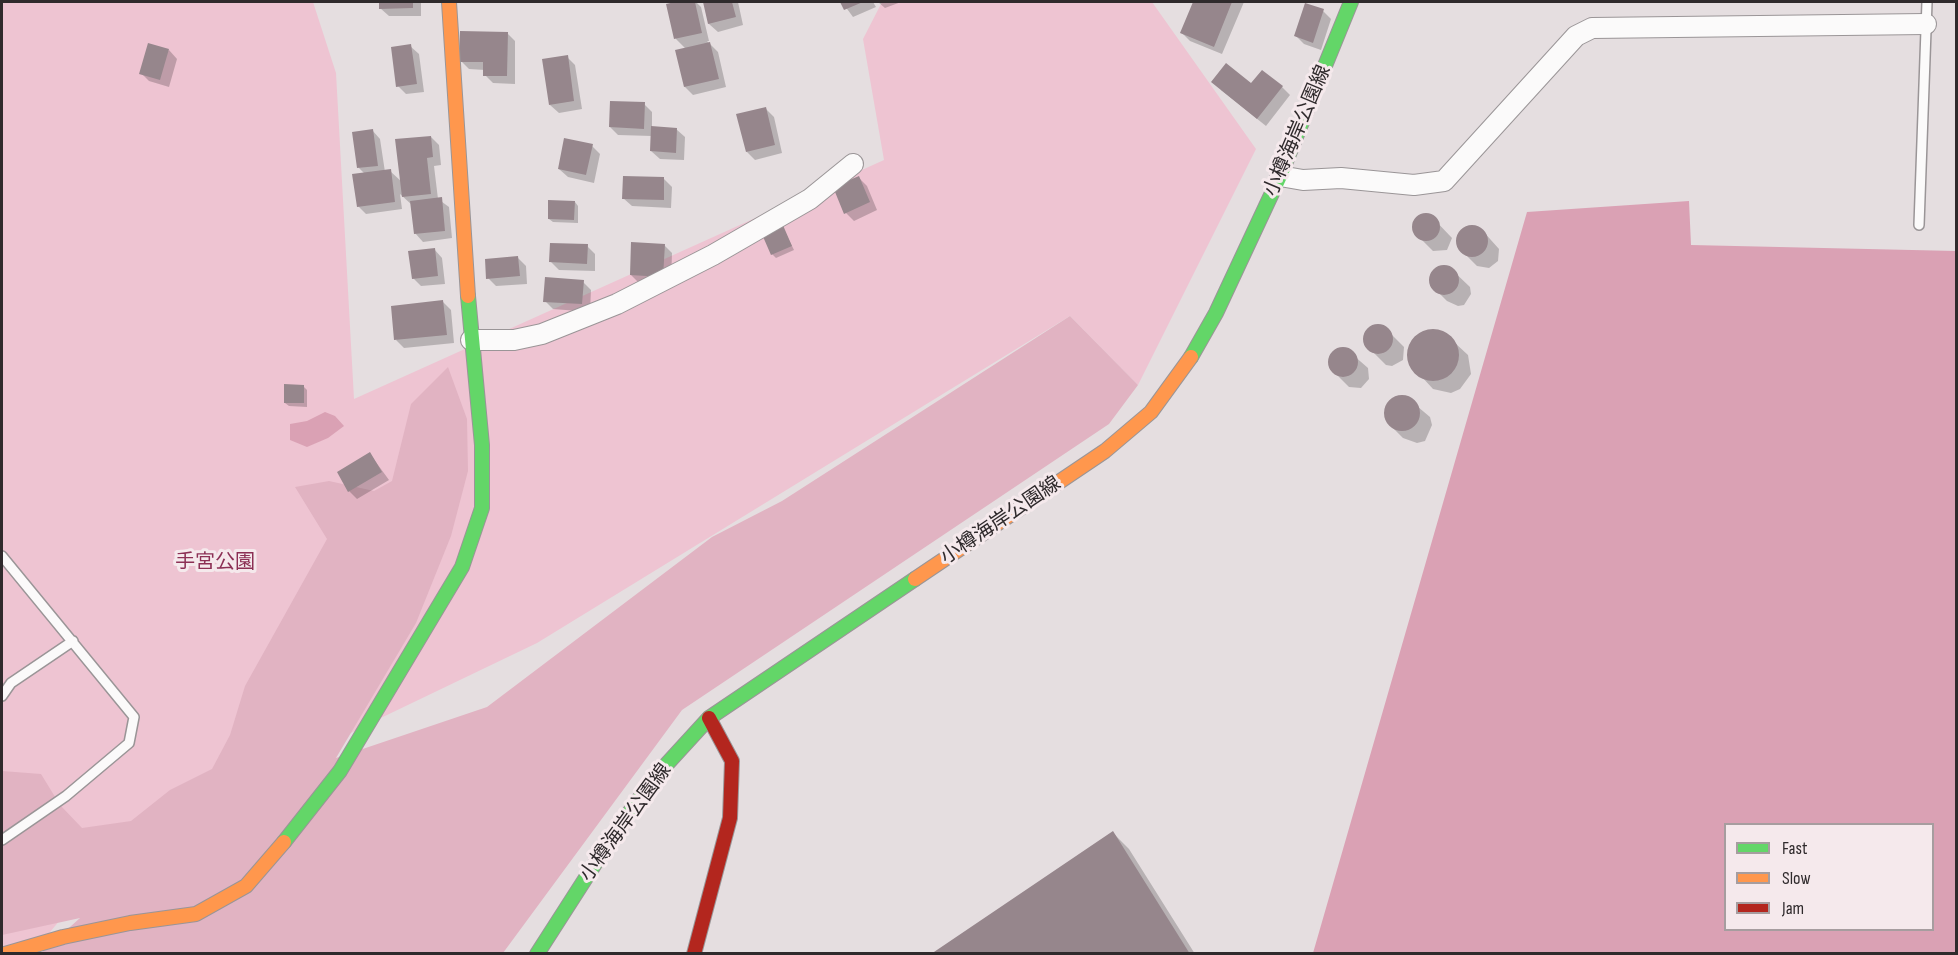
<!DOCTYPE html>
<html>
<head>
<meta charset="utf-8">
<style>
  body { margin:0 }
  #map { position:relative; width:1958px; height:955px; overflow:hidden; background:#e5dee0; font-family:"Sofia Sans Condensed",sans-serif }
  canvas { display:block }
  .frame { position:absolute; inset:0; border:3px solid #2f2a2c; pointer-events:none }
  .legend { position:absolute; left:1724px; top:823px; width:210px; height:108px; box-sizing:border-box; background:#f5e9ec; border:2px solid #a69d9f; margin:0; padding:8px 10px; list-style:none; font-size:18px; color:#2f2a2c }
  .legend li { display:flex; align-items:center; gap:12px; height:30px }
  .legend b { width:30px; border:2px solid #a69d9f }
</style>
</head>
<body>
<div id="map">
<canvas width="1958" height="955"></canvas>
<div class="frame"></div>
<ul class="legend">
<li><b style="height:8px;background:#63d668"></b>Fast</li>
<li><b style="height:8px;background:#ff974d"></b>Slow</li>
<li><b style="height:8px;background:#b3261e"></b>Jam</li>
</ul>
</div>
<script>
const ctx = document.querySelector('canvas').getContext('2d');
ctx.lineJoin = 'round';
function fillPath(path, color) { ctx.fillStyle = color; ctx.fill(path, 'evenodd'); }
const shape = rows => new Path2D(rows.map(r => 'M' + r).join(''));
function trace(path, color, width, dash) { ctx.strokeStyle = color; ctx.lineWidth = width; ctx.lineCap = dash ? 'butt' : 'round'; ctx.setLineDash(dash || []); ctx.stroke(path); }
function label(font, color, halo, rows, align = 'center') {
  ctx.font = font + ' "Sofia Sans Condensed","Noto Sans JP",sans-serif'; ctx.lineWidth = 6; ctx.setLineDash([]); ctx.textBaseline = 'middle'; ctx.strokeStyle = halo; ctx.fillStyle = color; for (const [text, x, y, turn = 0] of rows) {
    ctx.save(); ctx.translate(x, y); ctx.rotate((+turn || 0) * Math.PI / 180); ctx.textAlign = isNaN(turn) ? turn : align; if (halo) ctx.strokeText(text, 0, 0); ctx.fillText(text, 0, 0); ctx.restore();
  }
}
fillPath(shape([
  [2,2,313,2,336,73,354,399,884,160,863,39,882,2,1152,2,1256,149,1138,385,1070,316,537,643,362,727,100,871,33,953,2,954]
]), '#eec4d2');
fillPath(shape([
  [1070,316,1138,385,1109,424,682,710,503,953,41,953,80,918,2,935,2,771,41,774,60,805,82,828,131,821,170,790,212,769,230,735,245,686,327,539,295,487,329,481,374,491,392,481,411,404,448,367,467,419,468,471,451,536,416,623,336,758,487,707,712,537,782,501]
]), '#e1b3c2');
fillPath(shape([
  [1689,201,1691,245,1956,251,1956,953,1313,953,1527,212],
  [1726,824,1932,824,1932,930,1726,930],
  [325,412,335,416,344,426,328,438,307,447,290,440,290,424,307,421]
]), '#daa1b4');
fillPath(shape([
  [380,2,421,2,421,16,389,16,380,8],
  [681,2,696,2,701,7,709,41,707,41,718,52,726,87,693,95,685,87,686,49,676,39,668,5],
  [704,2,738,2,743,25,718,32,709,24],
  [842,2,873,2,876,7,853,17],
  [878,2,901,2,885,8],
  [1195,2,1244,2,1222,54,1190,41,1182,33],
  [1323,11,1331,19,1321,50,1304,44,1296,36],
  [507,33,515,41,515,84,493,83,485,75,485,70,469,69,461,61],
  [410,46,419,54,424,92,406,94,398,86],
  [169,50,177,59,169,87,149,81,141,73],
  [567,57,575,65,582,109,559,113,550,105],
  [1251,85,1282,87,1290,95,1266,126,1221,90],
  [644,104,652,112,652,128,676,129,685,137,684,160,660,159,651,151,652,136,618,135,610,127],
  [765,108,774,117,782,153,755,160,747,152],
  [372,130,380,139,385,172,390,171,402,182,431,137,439,145,441,165,434,166,438,199,449,207,452,238,423,242,415,233,412,205,400,194,402,209,366,214,358,206,365,174,359,168],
  [592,146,600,154,594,183,568,177,559,169],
  [859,178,867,186,877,210,854,221,846,213],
  [664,179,672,187,671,208,632,206,623,198],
  [575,202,578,206,578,223,553,222,549,219],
  [1425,215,1431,216,1452,238,1447,250,1433,251,1420,238,1414,227,1415,221],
  [781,224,794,250,776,258,772,254],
  [1469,227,1482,230,1499,249,1498,261,1489,268,1477,266,1464,253,1457,241,1459,235],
  [664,245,672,253,671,284,639,283,631,275],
  [587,246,595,254,595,271,559,270,551,262],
  [434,249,442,258,445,284,421,286,413,278],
  [518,258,526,266,527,284,496,286,488,278],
  [1439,267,1449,267,1470,287,1471,294,1464,305,1458,306,1447,301,1434,288,1432,276],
  [583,282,591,290,590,312,553,309,545,301],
  [443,302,451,310,454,343,404,348,396,340],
  [1372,326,1383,326,1404,347,1403,360,1392,366,1386,365,1373,352,1364,342,1364,335],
  [1425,331,1442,331,1468,355,1471,374,1460,389,1451,393,1433,389,1410,364,1409,348,1418,335],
  [1339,348,1345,348,1368,368,1369,379,1361,388,1349,387,1331,369,1330,356],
  [303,386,307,390,307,407,289,406,285,403],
  [1405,396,1430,417,1432,425,1425,441,1417,443,1403,438,1390,425,1385,411,1392,399],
  [370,454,389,480,357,499,349,491],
  [1113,833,1129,849,1195,954,934,954]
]), '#0003');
fillPath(shape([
  [379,2,413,2,413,8,379,9],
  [675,2,695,2,702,33,674,39,666,4],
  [703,2,732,2,736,17,708,24],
  [840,2,863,2,844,10],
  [1193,2,1232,2,1214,47,1180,33],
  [1305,3,1324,9,1313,43,1294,36],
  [460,31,508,32,507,76,483,76,483,62,459,62],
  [710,42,719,79,684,87,675,50],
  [148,43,169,49,160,80,139,74],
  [411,44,417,84,396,87,391,47],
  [568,55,574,101,549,105,542,59],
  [1226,63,1251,83,1262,70,1283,86,1257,119,1211,82],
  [610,101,645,102,644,129,609,127],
  [766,107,775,145,746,152,736,114],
  [651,126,677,128,676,153,650,151],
  [373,129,378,166,357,168,352,132],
  [431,136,433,157,427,158,431,194,402,197,395,139],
  [564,138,593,144,586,175,558,169],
  [391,169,395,202,357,207,352,174],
  [623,176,664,177,664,200,622,199],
  [859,176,870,202,844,214,833,187],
  [442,197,445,231,414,234,410,201],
  [548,200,575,201,574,220,548,219],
  '1412 227a14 14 0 1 1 28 0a14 14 0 1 1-28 0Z',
  [782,223,792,246,771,255,761,232],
  '1456 241a16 16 0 1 1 32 0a16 16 0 1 1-32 0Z',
  [631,242,665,244,663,277,630,275],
  [550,243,588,244,587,264,549,262],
  [435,248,438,276,412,279,408,251],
  [518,256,520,276,486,279,485,259],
  '1429 280a15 15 0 1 1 30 0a15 15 0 1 1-30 0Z',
  [545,277,584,280,582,304,543,302],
  [443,300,447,335,394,340,391,306],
  '1363 339a15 15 0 1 1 30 0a15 15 0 1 1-30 0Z',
  '1407 355a26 26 0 1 1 52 0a26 26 0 1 1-52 0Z',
  '1328 362a15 15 0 1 1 30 0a15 15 0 1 1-30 0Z',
  [284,384,304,385,304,403,284,403],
  '1384 413a18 18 0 1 1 36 0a18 18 0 1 1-36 0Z',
  [370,452,382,472,348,492,337,472],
  [1113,831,1190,954,931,954]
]), '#96868c');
const lane = shape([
  [1919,225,1927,2],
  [2,556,134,717,129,743,66,796,2,840],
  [2,696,11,683,73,641]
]);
const street = shape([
  [1280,176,1303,180,1341,178,1414,185,1444,181,1576,36,1592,28,1926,24],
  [471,340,514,340,542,334,617,304,713,255,810,199,853,164]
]);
const fast = shape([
  [1191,357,1216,313,1280,176,1351,2],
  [284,842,340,771,462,567,482,508,482,445,468,296],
  [537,954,616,831,655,777,709,718,915,579]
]);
const slow = shape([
  [449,2,468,296],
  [915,579,1105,451,1151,412,1191,357],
  [5,954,63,937,130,923,196,914,246,886,284,842]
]);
const jam = shape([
  [694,954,730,818,732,761,709,718]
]);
trace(lane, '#9a9597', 12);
trace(street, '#9a9597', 22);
trace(fast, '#9a9597', 16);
trace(slow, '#9a9597', 16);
trace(jam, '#9a9597', 16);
trace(lane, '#fbfafa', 9);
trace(street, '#fbfafa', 20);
trace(fast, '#63d668', 14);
trace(slow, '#ff974d', 14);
trace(jam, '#b3261e', 14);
label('20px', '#2f2a2c', '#f5e9ec', [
  ["小樽海岸公園線",1298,131,-67],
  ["小樽海岸公園線",1001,521,-34],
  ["小樽海岸公園線",626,823,-54]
]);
label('20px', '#8c3055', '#f5e9ec', [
  ["手宮公園",215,563]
]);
</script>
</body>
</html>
